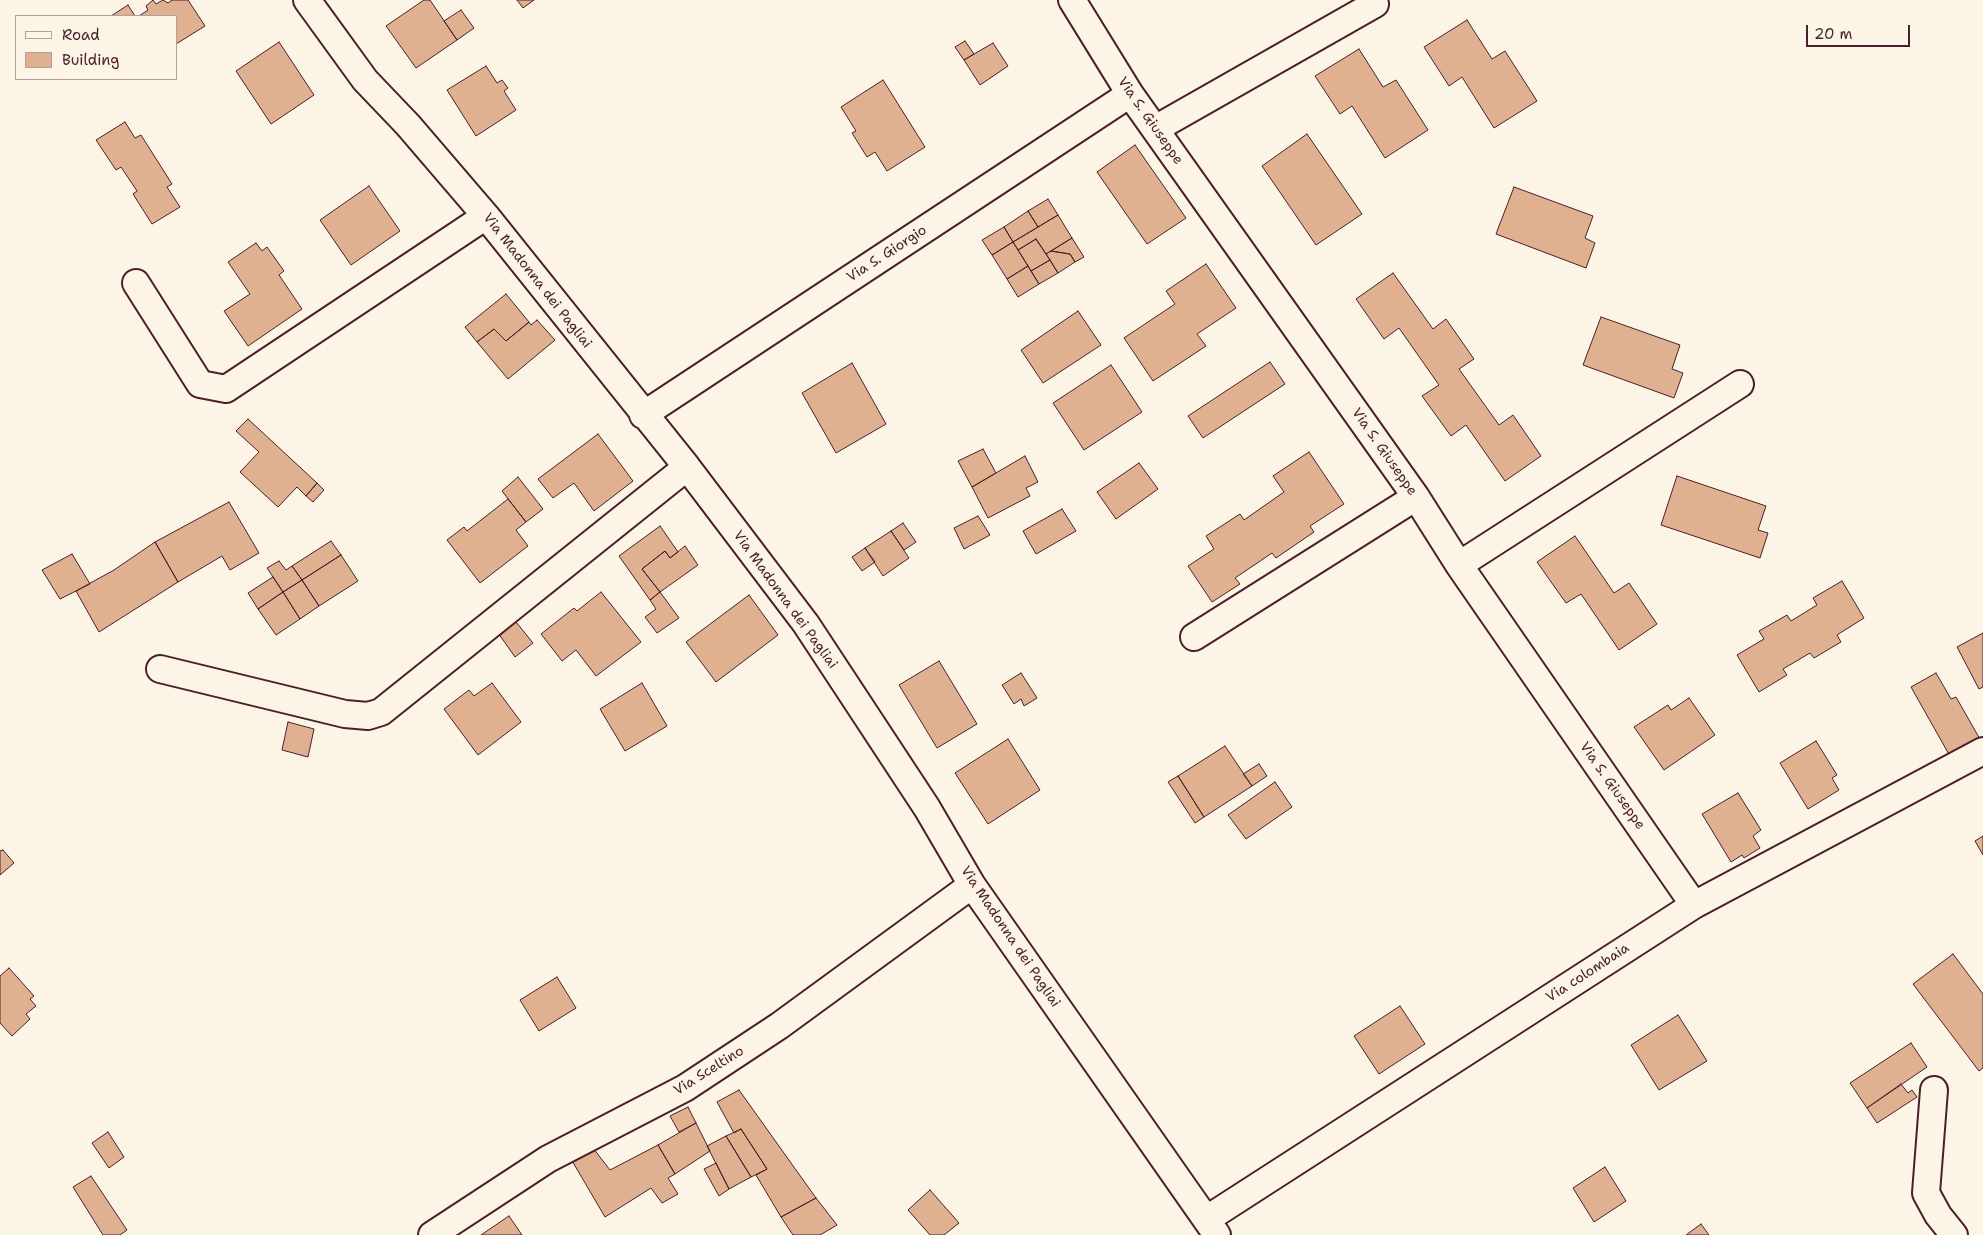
<!DOCTYPE html>
<html>
<head>
<meta charset="utf-8">
<style>
  body { margin:0 }
  #map { position:relative; width:1983px; height:1235px; overflow:hidden; background:#fcf5e5; font-family:"Shantell Sans",sans-serif }
  canvas { display:block }
  .legend { position:absolute; left:15px; top:15px; width:162px; height:65px; box-sizing:border-box; background:#fcf5e5; border:1px solid #b59f9b; margin:0; padding:6px 9px; list-style:none; font-size:15px; color:#4a1f2b }
  .legend li { display:flex; align-items:center; gap:10px; height:25px }
  .legend b { width:25px; border:1px solid #b59f9b }
  .scale { position:absolute; left:1806px; top:25px; width:104px; height:22px; box-sizing:border-box; border:2px solid #4a1f2b; border-top:0; padding-left:6px; font-size:15px; line-height:18px; white-space:nowrap; color:#4a1f2b; -webkit-text-stroke:4px #fcf5e5; paint-order:stroke }
</style>
</head>
<body>
<div id="map">
<canvas width="1983" height="1235"></canvas>
<ul class="legend">
<li><b style="height:6px;background:#fcf5e5"></b>Road</li>
<li><b style="height:14px;background:#e0b191"></b>Building</li>
</ul>
<div class="scale">20 m</div>
</div>
<script>
const ctx = document.querySelector('canvas').getContext('2d');
ctx.lineJoin = 'round';
function fillPath(path, color) { ctx.fillStyle = color; ctx.fill(path, 'evenodd'); }
const shape = rows => new Path2D(rows.map(r => 'M' + r).join(''));
function trace(path, color, width, dash) { ctx.strokeStyle = color; ctx.lineWidth = width; ctx.lineCap = dash ? 'butt' : 'round'; ctx.setLineDash(dash || []); ctx.stroke(path); }
function label(font, color, halo, rows, align = 'center') {
  ctx.font = font + ' "Shantell Sans",sans-serif'; ctx.lineWidth = 5; ctx.setLineDash([]); ctx.textBaseline = 'middle'; ctx.strokeStyle = halo; ctx.fillStyle = color; for (const [text, x, y, turn = 0] of rows) {
    ctx.save(); ctx.translate(x, y); ctx.rotate((+turn || 0) * Math.PI / 180); ctx.textAlign = isNaN(turn) ? turn : align; if (halo) ctx.strokeText(text, 0, 0); ctx.fillText(text, 0, 0); ctx.restore();
  }
}
const building = shape([
  [153,0,156,4,163,0,168,3,172,0,188,0,205,26,176,44,176,16,139,16,148,10,146,6,153,0],
  [424,0,430,0,457,40,416,68,386,26,424,0],
  [517,0,534,0,523,8,517,0],
  [128,5,135,16,111,16,128,5],
  [461,10,474,28,457,40,444,21,461,10],
  [1467,20,1492,59,1505,51,1537,101,1494,128,1462,77,1449,86,1424,47,1467,20],
  [965,41,974,54,964,60,955,47,965,41],
  [279,42,314,95,271,124,236,71,279,42],
  [993,43,1008,66,980,85,964,60,993,43],
  [1359,49,1383,87,1396,80,1428,130,1385,158,1352,106,1340,114,1315,76,1359,49],
  [486,66,497,83,502,80,508,88,504,91,516,110,476,136,447,90,486,66],
  [883,80,925,147,887,171,875,152,867,157,852,133,856,131,841,107,883,80],
  [125,122,135,138,141,135,172,184,167,187,180,207,152,224,133,194,137,191,121,167,116,170,96,140,125,122],
  [1307,134,1362,214,1316,245,1262,166,1307,134],
  [1135,145,1186,218,1147,244,1097,172,1135,145],
  [369,186,400,231,351,265,320,220,369,186],
  [1514,187,1593,216,1585,238,1595,243,1586,268,1496,234,1514,187],
  [1048,199,1058,215,1038,227,1028,211,1048,199],
  [1028,211,1038,227,1013,242,1004,227,1028,211],
  [1058,215,1072,238,1046,254,1036,239,1018,250,1013,242,1058,215],
  [1004,227,1013,242,992,255,982,240,1004,227],
  [1072,238,1084,257,1075,262,1070,254,1051,251,1072,238],
  [1036,239,1050,260,1031,271,1018,250,1036,239],
  [1013,242,1028,266,1007,279,992,255,1013,242],
  [256,243,262,251,267,247,284,271,279,275,302,309,248,346,224,311,250,294,228,262,256,243],
  [1051,251,1070,254,1075,262,1058,273,1046,254,1051,251],
  [1050,260,1058,273,1039,284,1031,271,1050,260],
  [1206,264,1236,308,1197,334,1206,346,1153,381,1124,338,1175,304,1166,291,1206,264],
  [1028,266,1039,284,1018,297,1007,279,1028,266],
  [1393,273,1433,329,1446,319,1474,359,1459,369,1499,425,1513,415,1541,456,1505,481,1466,425,1451,436,1422,396,1439,385,1399,328,1384,339,1356,299,1393,273],
  [506,294,529,322,506,341,494,329,477,342,465,327,506,294],
  [1078,311,1101,345,1043,383,1021,350,1078,311],
  [1601,317,1680,345,1672,369,1683,373,1674,398,1583,365,1601,317],
  [537,320,555,340,508,379,477,342,494,329,506,341,529,322,531,325,537,320],
  [1270,362,1285,384,1203,438,1188,416,1270,362],
  [852,363,886,424,836,453,802,393,852,363],
  [1111,365,1142,412,1084,450,1053,403,1111,365],
  [248,419,317,483,306,496,297,487,278,507,240,472,259,452,236,431,248,419],
  [598,434,633,481,594,511,574,483,553,498,538,479,598,434],
  [983,449,996,473,972,487,958,461,983,449],
  [1309,452,1344,504,1310,526,1314,532,1276,558,1272,553,1235,578,1240,584,1212,602,1188,566,1214,549,1206,536,1240,514,1244,520,1284,492,1273,476,1309,452],
  [1025,456,1038,482,1026,488,1030,496,988,518,972,487,1025,456],
  [1139,463,1158,489,1116,519,1097,492,1139,463],
  [1677,476,1766,506,1758,530,1768,533,1760,558,1661,525,1677,476],
  [518,477,543,509,526,522,502,491,518,477],
  [317,483,324,490,313,502,306,496,317,483],
  [508,499,526,522,516,530,528,546,480,583,447,540,464,527,467,531,508,499],
  [229,502,259,553,230,570,222,556,178,582,155,542,229,502],
  [1062,509,1076,531,1036,554,1023,531,1062,509],
  [978,516,990,535,964,549,954,528,978,516],
  [903,523,916,542,904,550,891,531,903,523],
  [660,526,678,552,670,558,665,551,642,569,660,592,650,600,619,556,660,526],
  [891,531,909,558,883,576,865,548,891,531],
  [1575,536,1614,593,1629,583,1657,624,1619,650,1581,594,1566,603,1537,562,1575,536],
  [331,541,341,555,302,580,292,566,331,541],
  [155,542,178,582,99,632,76,591,114,570,155,542],
  [685,546,698,565,660,592,642,569,665,551,670,558,685,546],
  [865,548,875,562,862,571,852,557,865,548],
  [72,554,90,584,60,599,42,570,72,554],
  [341,555,358,581,319,606,302,580,341,555],
  [279,561,286,570,292,566,302,580,283,592,267,568,279,561],
  [273,577,283,592,258,609,248,593,273,577],
  [302,580,319,606,300,619,283,592,302,580],
  [1842,581,1864,618,1837,635,1841,642,1814,658,1810,653,1783,669,1787,675,1759,692,1737,655,1764,639,1759,631,1787,615,1791,621,1817,605,1813,598,1842,581],
  [283,592,300,619,276,635,258,609,283,592],
  [601,592,641,642,596,676,576,650,562,661,541,634,574,608,577,611,601,592],
  [660,592,679,618,657,633,645,617,656,609,650,600,660,592],
  [749,595,778,635,716,682,686,642,749,595],
  [512,617,533,643,515,657,496,630,512,617],
  [1983,633,1983,687,1979,689,1957,647,1983,633],
  [939,661,977,724,937,748,899,685,939,661],
  [1021,673,1037,698,1024,706,1021,699,1014,704,1002,685,1021,673],
  [1936,673,1951,699,1956,697,1981,741,1951,758,1911,687,1936,673],
  [492,683,521,722,478,755,444,709,469,690,474,696,492,683],
  [642,683,667,726,625,751,600,709,642,683],
  [1689,698,1715,735,1664,770,1634,727,1668,705,1671,710,1689,698],
  [288,722,314,729,308,757,282,750,288,722],
  [1008,739,1040,790,988,824,955,773,1008,739],
  [1816,741,1837,775,1832,778,1839,790,1808,809,1780,763,1816,741],
  [1225,746,1252,786,1204,817,1178,776,1225,746],
  [1259,764,1267,776,1252,786,1243,774,1259,764],
  [1178,776,1204,817,1195,823,1168,782,1178,776],
  [1275,782,1292,807,1246,839,1228,815,1275,782],
  [1738,793,1761,830,1753,836,1760,848,1744,858,1742,855,1731,862,1702,814,1738,793],
  [1983,836,1983,855,1975,841,1983,836],
  [3,850,14,863,0,875,0,851,3,850],
  [1953,954,1983,994,1983,1068,1979,1071,1913,984,1953,954],
  [9,968,34,996,30,999,36,1006,26,1014,30,1019,12,1036,0,1023,0,976,9,968],
  [557,977,576,1008,539,1031,520,1000,557,977],
  [1400,1006,1425,1044,1379,1074,1354,1036,1400,1006],
  [1678,1015,1707,1061,1659,1090,1631,1045,1678,1015],
  [1911,1043,1927,1067,1867,1108,1850,1083,1911,1043],
  [1901,1084,1908,1093,1912,1090,1917,1097,1877,1123,1867,1108,1901,1084],
  [739,1090,816,1198,781,1217,756,1175,767,1169,741,1129,734,1133,717,1102,739,1090],
  [688,1107,696,1123,679,1132,670,1116,688,1107],
  [696,1123,710,1151,675,1174,658,1145,696,1123],
  [741,1129,767,1169,751,1177,726,1136,741,1129],
  [108,1132,124,1157,109,1168,92,1143,108,1132],
  [726,1136,751,1177,729,1189,707,1146,726,1136],
  [658,1145,675,1174,668,1178,678,1194,662,1203,651,1188,605,1217,571,1159,593,1148,610,1170,658,1145],
  [716,1163,729,1189,719,1196,704,1169,716,1163],
  [1605,1167,1626,1201,1594,1222,1573,1188,1605,1167],
  [91,1176,127,1230,120,1235,103,1235,73,1187,91,1176],
  [930,1190,959,1223,944,1235,930,1235,908,1210,930,1190],
  [816,1198,837,1225,820,1235,793,1235,781,1217,816,1198],
  [509,1216,522,1235,481,1235,509,1216],
  [1701,1224,1709,1235,1686,1235,1701,1224]
]);
fillPath(building, '#e0b191');
trace(building, '#4a1f2b', 1);
const minor = shape([
  [307,0,365,80,408,125,486,216,687,467,806,624,927,808,972,885,1217,1235],
  [1072,0,1130,94,1416,497,1459,565,1694,905],
  [1155,129,1375,4],
  [136,283,200,384,226,389,486,216],
  [643,415,1130,94],
  [1459,565,1740,384],
  [1194,637,1416,497],
  [160,669,345,714,368,716,381,712,687,467],
  [1934,1090,1926,1193,1938,1215,1954,1235],
  [1207,1219,1694,905,1983,751],
  [432,1235,548,1159,685,1088,779,1026,972,885]
]);
trace(minor, '#4a1f2b', 30);
trace(minor, '#fcf5e5', 26);
label('14px', '#4a1f2b', '#fcf5e5', [
  ["Via S. Giuseppe",1150,121,55],
  ["Via S. Giorgio",887,254,-33],
  ["Via Madonna dei Pagliai",537,281,52],
  ["Via S. Giuseppe",1384,452,55],
  ["Via Madonna dei Pagliai",785,600,54],
  ["Via S. Giuseppe",1612,786,55],
  ["Via Madonna dei Pagliai",1010,937,56],
  ["Via colombaia",1588,973,-33],
  ["Via Sceltino",709,1071,-32]
]);
</script>
</body>
</html>
